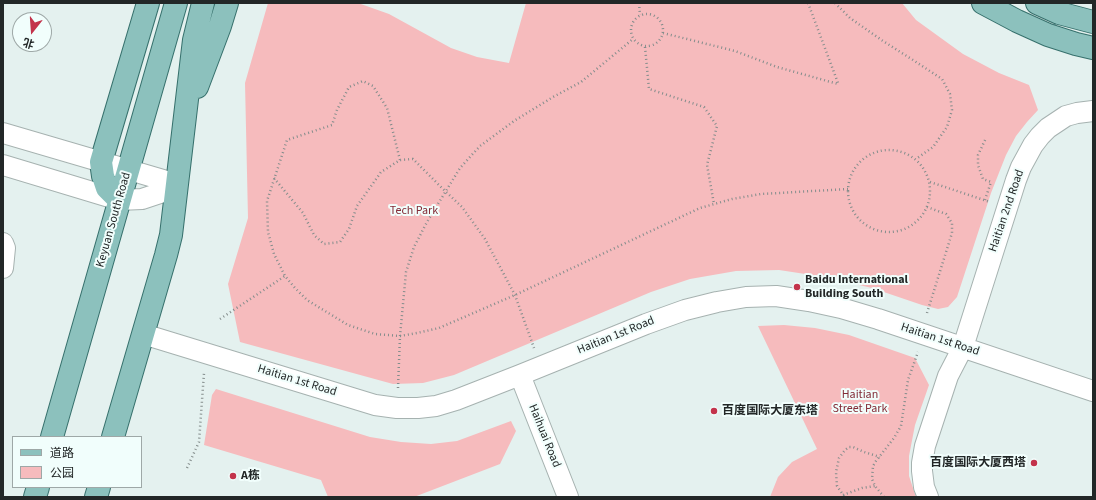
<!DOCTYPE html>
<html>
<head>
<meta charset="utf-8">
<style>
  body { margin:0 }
  #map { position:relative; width:1096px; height:500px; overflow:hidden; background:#e4f1ef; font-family:"Source Sans 3","Noto Sans SC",sans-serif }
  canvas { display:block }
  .frame { position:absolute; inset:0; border:4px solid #222727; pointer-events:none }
  .legend { position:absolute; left:12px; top:436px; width:130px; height:52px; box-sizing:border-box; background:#f1fefc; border:1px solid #9ea8a7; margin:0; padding:5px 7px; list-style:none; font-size:12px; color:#222727 }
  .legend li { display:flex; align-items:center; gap:8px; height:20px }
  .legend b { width:20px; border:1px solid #9ea8a7 }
  .north { position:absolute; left:12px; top:12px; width:40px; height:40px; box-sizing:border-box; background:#f1fefc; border:1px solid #9ea8a7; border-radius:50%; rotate:197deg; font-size:11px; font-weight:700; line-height:16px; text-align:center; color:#222727 }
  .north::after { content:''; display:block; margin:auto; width:14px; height:18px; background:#c3334b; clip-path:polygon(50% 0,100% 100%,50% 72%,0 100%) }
</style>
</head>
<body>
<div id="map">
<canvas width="1096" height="500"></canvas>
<div class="frame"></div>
<ul class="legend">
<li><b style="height:5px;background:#8cc1bd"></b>道路</li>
<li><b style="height:11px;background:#f6bbbd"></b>公园</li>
</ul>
<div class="north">北</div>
</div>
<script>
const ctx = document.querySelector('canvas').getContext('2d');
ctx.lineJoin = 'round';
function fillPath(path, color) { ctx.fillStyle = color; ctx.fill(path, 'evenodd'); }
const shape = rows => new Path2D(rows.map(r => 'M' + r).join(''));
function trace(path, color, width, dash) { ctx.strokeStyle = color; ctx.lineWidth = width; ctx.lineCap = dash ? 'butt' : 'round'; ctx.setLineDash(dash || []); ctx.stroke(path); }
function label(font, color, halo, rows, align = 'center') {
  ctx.font = font + ' "Source Sans 3","Noto Sans SC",sans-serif'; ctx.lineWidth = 4; ctx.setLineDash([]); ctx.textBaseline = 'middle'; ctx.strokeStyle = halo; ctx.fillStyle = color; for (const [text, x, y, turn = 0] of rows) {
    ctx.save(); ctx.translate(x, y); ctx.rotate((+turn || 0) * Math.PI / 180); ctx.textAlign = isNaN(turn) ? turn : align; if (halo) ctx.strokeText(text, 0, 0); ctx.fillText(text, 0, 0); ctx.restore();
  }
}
fillPath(shape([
  [268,3,358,3,389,14,451,48,477,57,509,63,526,3,902,3,916,20,963,54,999,73,1029,85,1038,110,1027,122,1016,136,1006,155,991,193,957,297,948,307,938,309,922,305,872,288,825,277,779,270,736,271,690,279,651,292,454,375,423,383,393,384,240,342,228,284,248,218,245,83],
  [784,325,815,328,849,335,915,358,929,385,915,425,909,456,909,476,916,497,770,497,778,477,792,462,817,449,758,326],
  [216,389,370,437,401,442,431,444,457,441,511,421,516,431,500,464,414,497,328,497,321,480,204,445,212,395]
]), '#f6bbbd');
const minor = shape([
  [3,133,177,184],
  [3,165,119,200,142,199,163,192,177,184],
  [3,243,5,248,3,268],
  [143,334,375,405,397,408,418,408,436,406,456,400,520,375,646,324,685,310,717,302,746,297,776,296,809,301,841,308,878,319,1093,391],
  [520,375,568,497],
  [928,497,924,487,922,471,922,463,925,446,948,376,963,347,1016,180,1021,167,1033,145,1040,136,1048,128,1066,116,1077,113,1093,111]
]);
const major = shape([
  [983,3,1017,21,1048,35,1076,44,1093,48],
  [1037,3,1059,13,1093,22],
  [197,87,220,26,227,3],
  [119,200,107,188,103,176,101,162,148,3],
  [52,437,176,3],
  [113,437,166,255,171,235,194,40,203,3],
  [35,497,38,487],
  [96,497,99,487]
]);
trace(minor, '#a6b2b0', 22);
trace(major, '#36706c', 24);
trace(shape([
  [639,3,640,15],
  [808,3,838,83],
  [835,3,850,18,883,41,913,60,942,79,950,94,952,110,947,127,933,147,916,159],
  '631 30a16 16 0 1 1 32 0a16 16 0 1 1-32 0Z',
  [663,33,735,51,777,67,838,84],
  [645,47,649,89,704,107,717,126,707,165,714,204],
  '848 191a41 41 0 1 1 82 0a41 41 0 1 1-82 0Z',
  [400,160,387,108,373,86,363,81,349,87,337,110,332,125,287,140,267,201,268,232,274,254,285,276,295,288,307,300,348,325,375,334,400,336,417,333,439,328,515,295,700,208,732,199,761,194,848,189],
  [274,178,303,213,314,235,324,244,340,242,349,229,357,206,381,172,400,160,413,159,445,191,462,207,485,239,515,295,534,348],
  [930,182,990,202],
  [985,200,991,182,983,179,978,165,978,155,986,138],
  [927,313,952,233,952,223,946,214,927,207],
  [220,319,285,276],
  [398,388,400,336,406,272,414,247,427,222,460,168,480,146,514,121,553,97,581,82,633,39],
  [187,468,199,442,204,373],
  [843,495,862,488,875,486],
  [844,496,837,486,836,472,839,458,845,450,849,447,853,447,864,452,880,457],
  [884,497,875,486,872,479,873,466,876,461,894,438,901,426,908,380,918,352]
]), '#848d8c', 2.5, [1, 3]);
trace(minor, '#fff', 20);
trace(major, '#8cc1bd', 22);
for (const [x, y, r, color] of [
  [797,287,4,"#c3334b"],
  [714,411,4,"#c3334b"],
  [1034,463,4,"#c3334b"],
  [233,476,4,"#c3334b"]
]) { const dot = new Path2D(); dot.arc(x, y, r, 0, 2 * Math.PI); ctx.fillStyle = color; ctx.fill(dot); trace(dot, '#f1fefc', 1.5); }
label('12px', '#832b36', '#f1fefc', [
  ["Tech Park",414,211],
  ["Haitian",860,395],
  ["Street Park",860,409]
]);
label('12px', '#222727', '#f1fefc', [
  ["Haitian 2nd Road",1007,211,-71],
  ["Keyuan South Road",114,220,-74],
  ["Haitian 1st Road",616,336,-22],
  ["Haitian 1st Road",940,340,18],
  ["Haitian 1st Road",297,381,17],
  ["Haihuai Road",544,436,68]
]);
label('bold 12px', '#222727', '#f1fefc', [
  ["Baidu International",805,280],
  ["Building South",805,294],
  ["百度国际大厦东塔",722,411],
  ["百度国际大厦西塔",1026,463,"right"],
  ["A栋",241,476]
], 'left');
</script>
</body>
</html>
